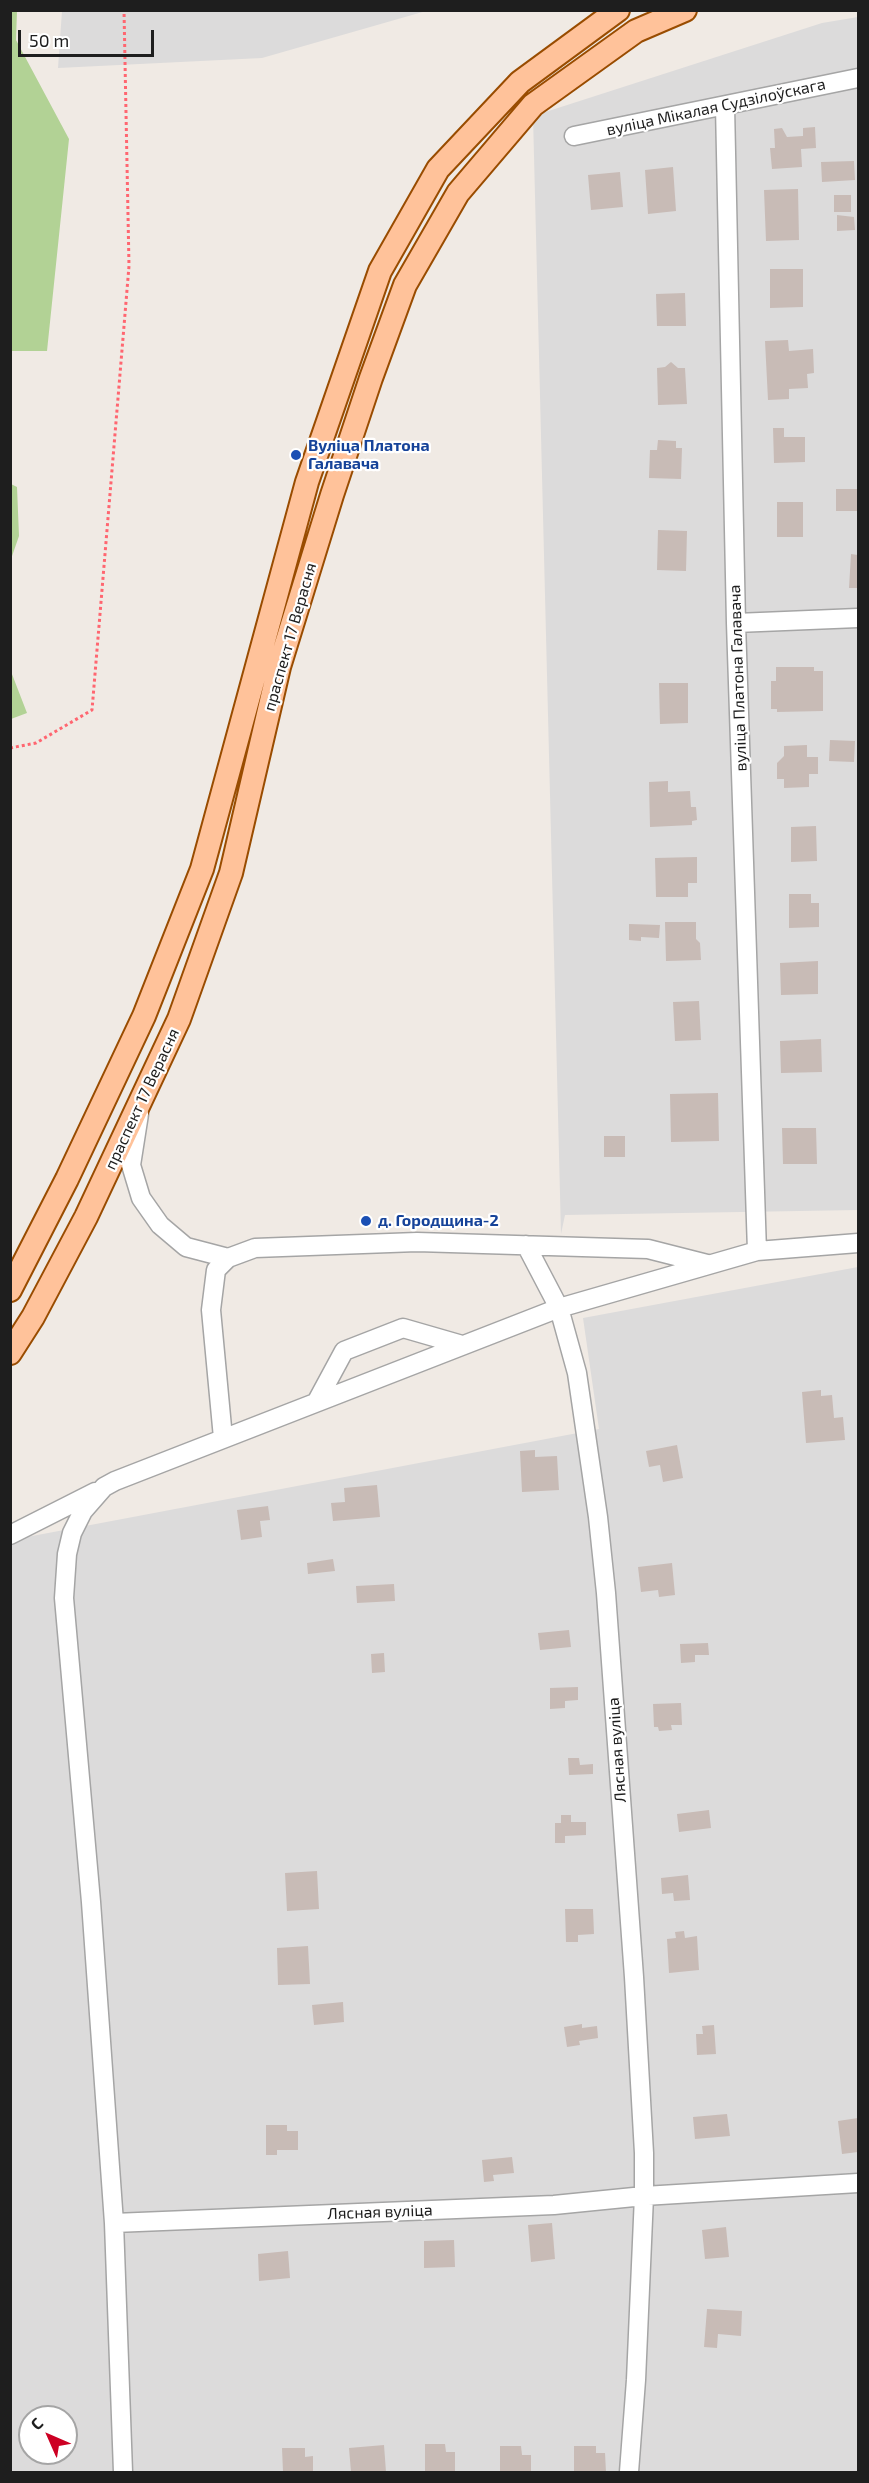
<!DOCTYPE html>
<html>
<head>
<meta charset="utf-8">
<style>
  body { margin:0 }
  #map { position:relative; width:869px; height:2483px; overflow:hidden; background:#f0eae4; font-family:"Exo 2",sans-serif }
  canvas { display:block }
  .frame { position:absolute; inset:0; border:12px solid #1e1e1e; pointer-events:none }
  .north { position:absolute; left:18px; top:2405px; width:60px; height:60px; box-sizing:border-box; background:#fff; border:2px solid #a5a5a5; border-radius:50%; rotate:315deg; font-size:16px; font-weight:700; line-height:24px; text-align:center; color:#1e1e1e }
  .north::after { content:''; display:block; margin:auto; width:21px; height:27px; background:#cd0023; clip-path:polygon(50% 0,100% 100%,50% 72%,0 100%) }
  .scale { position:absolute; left:18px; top:30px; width:136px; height:27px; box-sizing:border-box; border:3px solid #1e1e1e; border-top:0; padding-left:8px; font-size:18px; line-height:21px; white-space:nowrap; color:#1e1e1e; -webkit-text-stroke:4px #fff; paint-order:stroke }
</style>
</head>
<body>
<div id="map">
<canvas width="869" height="2483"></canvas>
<div class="frame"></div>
<div class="north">С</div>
<div class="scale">50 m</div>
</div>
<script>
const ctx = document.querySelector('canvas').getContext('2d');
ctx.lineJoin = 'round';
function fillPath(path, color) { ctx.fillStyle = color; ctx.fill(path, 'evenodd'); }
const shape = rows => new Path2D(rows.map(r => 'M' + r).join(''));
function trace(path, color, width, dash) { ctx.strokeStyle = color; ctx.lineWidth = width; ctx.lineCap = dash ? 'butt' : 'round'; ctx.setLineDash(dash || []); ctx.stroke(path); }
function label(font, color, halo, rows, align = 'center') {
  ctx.font = font + ' "Exo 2",sans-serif'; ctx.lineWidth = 4.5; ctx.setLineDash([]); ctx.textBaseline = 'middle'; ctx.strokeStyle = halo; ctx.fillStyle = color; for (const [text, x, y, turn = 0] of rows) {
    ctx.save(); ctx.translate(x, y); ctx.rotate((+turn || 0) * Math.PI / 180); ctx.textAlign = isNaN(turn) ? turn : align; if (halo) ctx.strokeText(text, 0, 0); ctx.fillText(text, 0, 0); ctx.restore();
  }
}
fillPath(shape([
  [62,11,62,10,426,11,262,58,58,68],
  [858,17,858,1210,565,1215,561,1234,533,116,822,23],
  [858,1267,858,2472,11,2472,11,1540,599,1429,583,1318],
  [30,2417,66,2417,66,2453,30,2453]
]), '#dcdbdb');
fillPath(shape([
  [10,11,17,11,16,40,69,139,47,351,11,351],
  [11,484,17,487,19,536,11,559],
  [10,669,27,713,11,719,10,719]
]), '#b2d295');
fillPath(shape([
  [815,127,816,148,801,149,802,167,772,169,770,148,775,148,774,129,782,128,787,137,803,136,803,128],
  [854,161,855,180,822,182,821,162],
  [673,167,676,211,648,214,645,170],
  [620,172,623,207,591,210,588,175],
  [798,189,799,240,766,241,764,190],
  [834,195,851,195,851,212,834,212],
  [837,215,854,217,855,230,837,231],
  [770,269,803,269,803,307,770,308],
  [685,293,686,326,657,326,656,294],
  [788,340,789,351,813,349,814,373,807,374,808,388,789,389,789,399,768,400,765,341],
  [671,362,678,368,685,368,687,404,658,405,657,368,665,367],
  [773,428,784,428,784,437,805,437,805,462,774,463],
  [658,440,676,441,676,448,682,448,681,479,649,478,650,450,657,450],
  [836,489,858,489,858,511,836,511],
  [777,502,803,502,803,537,777,537],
  [658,530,687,531,686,571,657,570],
  [851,554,858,555,858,588,849,588],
  [776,667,814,667,814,671,823,671,823,711,777,712,777,709,771,709,771,681,776,681],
  [659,683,688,683,688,723,660,724],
  [830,740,855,741,854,762,829,761],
  [807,745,807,757,818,757,818,774,809,774,809,787,784,788,784,779,777,779,777,763,784,756,784,746],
  [668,781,668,792,690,791,691,807,696,807,697,820,692,821,692,825,650,827,649,782],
  [816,826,817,861,791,862,791,827],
  [697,857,697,883,688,883,688,897,656,897,655,858],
  [789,894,811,894,811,903,819,903,819,927,789,928],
  [665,922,696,922,696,939,700,943,701,960,666,961],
  [629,924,660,925,659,938,641,937,641,941,629,940],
  [818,961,818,994,781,995,780,963],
  [699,1001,701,1040,675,1041,673,1002],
  [821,1039,822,1072,781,1073,780,1041],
  [718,1093,719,1141,671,1142,670,1094],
  [782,1128,816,1128,817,1164,783,1164],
  [604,1136,625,1136,625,1157,604,1157],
  [821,1390,821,1396,832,1395,834,1418,843,1417,845,1440,806,1443,802,1392],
  [677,1445,683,1478,663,1482,660,1465,649,1467,646,1451],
  [535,1450,535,1457,557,1456,559,1490,522,1492,520,1451],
  [377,1485,380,1517,333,1521,331,1503,345,1502,344,1488],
  [268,1506,270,1520,260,1521,262,1537,241,1540,237,1510],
  [333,1559,335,1571,308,1574,307,1563],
  [672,1563,675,1595,659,1597,658,1590,641,1592,638,1567],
  [394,1584,395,1601,357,1603,356,1586],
  [569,1630,571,1647,540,1650,538,1633],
  [708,1643,709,1655,695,1655,695,1662,681,1663,680,1644],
  [384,1653,385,1672,372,1673,371,1654],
  [578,1687,578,1700,565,1701,565,1708,550,1709,550,1688],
  [681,1703,682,1725,671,1725,672,1730,659,1731,658,1727,654,1727,653,1704],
  [568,1758,579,1758,580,1765,593,1764,593,1774,569,1775],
  [709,1810,711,1828,679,1832,677,1814],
  [561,1815,571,1815,571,1822,586,1822,586,1835,565,1836,565,1843,555,1843,555,1823,561,1823],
  [317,1871,319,1909,287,1911,285,1873],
  [688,1875,690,1900,674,1901,673,1893,662,1894,661,1878],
  [565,1909,593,1909,594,1934,578,1935,578,1942,566,1942],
  [684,1931,685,1938,697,1936,699,1970,669,1973,667,1939,676,1938,675,1932],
  [308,1946,310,1984,278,1985,277,1948],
  [343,2002,344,2022,314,2025,312,2005],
  [582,2024,582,2028,597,2026,598,2038,579,2041,580,2045,567,2047,564,2027],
  [714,2025,716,2054,697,2055,696,2034,703,2034,702,2026],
  [727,2114,730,2136,695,2139,693,2117],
  [858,2118,858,2152,842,2154,838,2121],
  [266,2125,287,2125,287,2131,298,2131,298,2150,277,2150,277,2155,266,2155],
  [512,2157,514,2173,493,2175,494,2181,484,2182,482,2160],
  [552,2223,555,2259,531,2262,528,2225],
  [726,2227,729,2257,705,2259,702,2230],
  [454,2240,455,2267,424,2268,424,2241],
  [288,2251,290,2278,259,2281,258,2254],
  [707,2309,742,2311,741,2336,718,2334,717,2348,704,2347],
  [425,2444,445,2444,446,2452,455,2452,455,2472,425,2472],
  [384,2445,386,2472,351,2472,349,2448],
  [500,2446,521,2446,522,2455,531,2455,531,2472,500,2472],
  [574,2446,596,2446,596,2453,605,2453,606,2472,574,2472],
  [282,2448,305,2448,305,2457,313,2456,313,2472,283,2472]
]), '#c8bbb6');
const minor = shape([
  [725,106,736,623,757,1251],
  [574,136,858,78],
  [736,623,858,618],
  [139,1114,131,1165,141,1198,160,1225,186,1247,228,1258],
  [526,1245,559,1308,577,1373,598,1517,606,1593,634,1977,644,2153,644,2196,636,2380,629,2472],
  [317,1401,344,1351,403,1328,462,1345],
  [223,1438,211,1310,216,1270,228,1258,255,1248,417,1242,648,1249,707,1264],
  [10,1535,95,1492],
  [114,2223,554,2205,644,2196,858,2183],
  [123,2472,114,2223,91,1902,64,1598,67,1554,72,1533,83,1511,104,1487,115,1481,559,1308,757,1251,858,1243]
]);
const major = shape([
  [10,1290,67,1179,144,1016,202,869,307,482,380,271,438,169,520,82,618,10],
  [10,1353,33,1317,86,1217,179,1019,231,873,279,667,332,495,371,378,405,285,458,193,533,105,636,31,685,10]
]);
trace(minor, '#a5a5a5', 21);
trace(major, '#994c00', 26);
trace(shape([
  [10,748,36,743,92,710,129,266,124,10]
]), '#ff6670', 3, [3, 3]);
trace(minor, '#fff', 18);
trace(major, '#ffc29a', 22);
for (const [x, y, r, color] of [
  [296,455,6,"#1a4fb4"],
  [366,1221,6,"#1a4fb4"]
]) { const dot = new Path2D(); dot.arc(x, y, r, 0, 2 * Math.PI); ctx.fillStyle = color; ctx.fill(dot); trace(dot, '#fff', 2); }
label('16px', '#1e1e1e', '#fff', [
  ["вуліца Мікалая Судзілоўскага",716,107,-12],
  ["праспект 17 Верасня",290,637,-74],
  ["вуліца Платона Галавача",738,678,-92],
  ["праспект 17 Верасня",142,1099,-65],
  ["Лясная вуліца",617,1750,-94],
  ["Лясная вуліца",380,2212,-2]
]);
label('bold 16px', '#164399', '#fff', [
  ["Вуліца Платона",308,446],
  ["Галавача",308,464],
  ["д. Городщина-2",378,1221]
], 'left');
</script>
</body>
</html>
